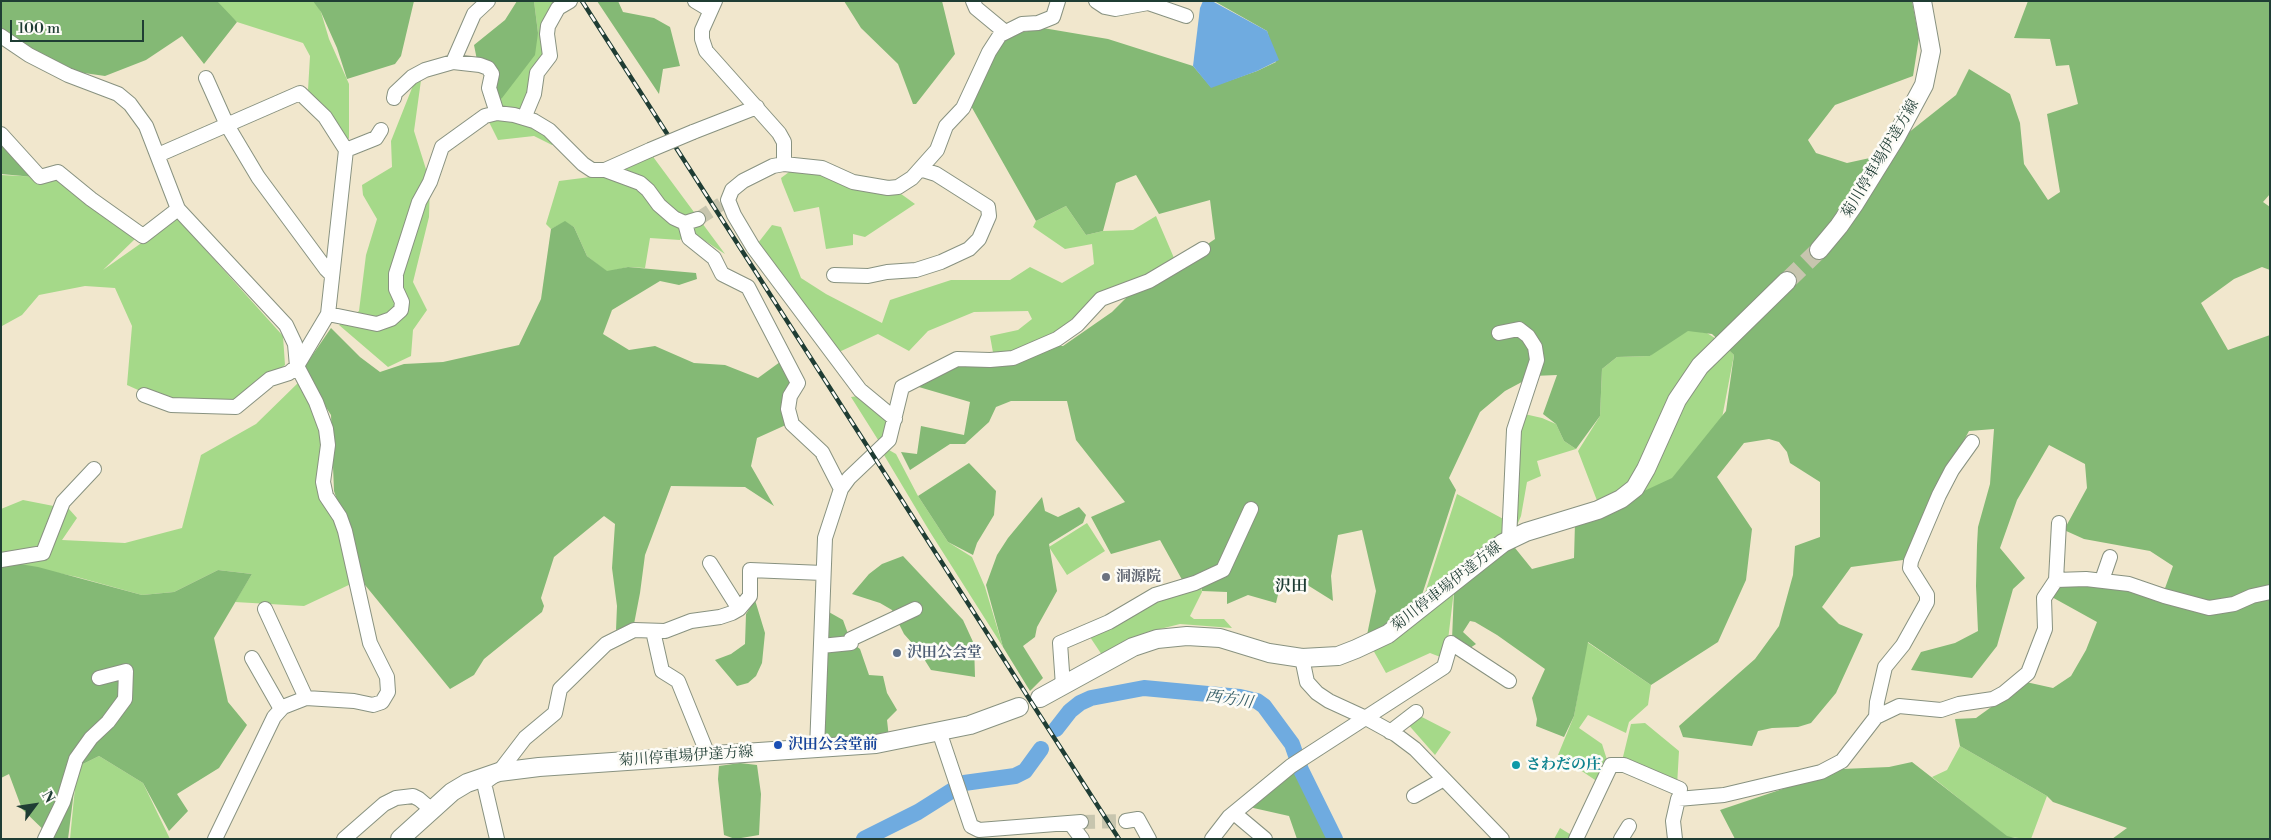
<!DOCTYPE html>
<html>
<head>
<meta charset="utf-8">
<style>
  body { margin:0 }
  #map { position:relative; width:2271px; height:840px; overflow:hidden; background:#f1e7cd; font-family:"Libre Bodoni",serif }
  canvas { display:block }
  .frame { position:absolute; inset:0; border:2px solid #1f3d34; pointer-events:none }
  .north { position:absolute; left:10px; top:780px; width:50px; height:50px; -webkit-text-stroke:4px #fdfcf7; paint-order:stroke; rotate:59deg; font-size:14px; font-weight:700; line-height:20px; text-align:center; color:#1f3d34 }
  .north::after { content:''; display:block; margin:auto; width:18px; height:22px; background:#1f3d34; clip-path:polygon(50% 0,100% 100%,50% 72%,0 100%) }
  .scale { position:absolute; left:10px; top:20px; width:134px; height:22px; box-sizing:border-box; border:2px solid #1f3d34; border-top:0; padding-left:6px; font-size:15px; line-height:18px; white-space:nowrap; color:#1f3d34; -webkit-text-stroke:4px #fdfcf7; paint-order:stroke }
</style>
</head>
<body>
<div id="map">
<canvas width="2271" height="840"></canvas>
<div class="frame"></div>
<div class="north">N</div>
<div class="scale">100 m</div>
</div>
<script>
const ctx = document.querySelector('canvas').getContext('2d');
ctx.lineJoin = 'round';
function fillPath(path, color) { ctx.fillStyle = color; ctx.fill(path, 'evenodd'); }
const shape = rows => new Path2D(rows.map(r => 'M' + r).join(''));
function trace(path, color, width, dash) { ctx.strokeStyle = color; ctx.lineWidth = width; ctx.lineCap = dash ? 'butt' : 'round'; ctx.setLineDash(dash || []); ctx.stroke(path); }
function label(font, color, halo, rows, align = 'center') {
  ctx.font = font + ' "Libre Bodoni","Noto Serif JP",serif'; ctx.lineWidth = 5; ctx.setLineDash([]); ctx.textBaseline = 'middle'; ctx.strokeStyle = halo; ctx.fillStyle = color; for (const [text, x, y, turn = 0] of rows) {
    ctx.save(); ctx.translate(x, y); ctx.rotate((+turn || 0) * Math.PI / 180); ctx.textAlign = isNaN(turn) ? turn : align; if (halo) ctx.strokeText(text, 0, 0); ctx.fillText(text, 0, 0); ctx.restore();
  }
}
fillPath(shape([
  [213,1,315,1,321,12,329,39,349,84,349,138,345,143,308,90,310,56,303,43,237,22],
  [534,1,559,1,545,55,533,89,519,119,557,142,552,145,534,136,498,140,488,120,496,102,538,33],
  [422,73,414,131,430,182,429,217,413,282,427,310,413,330,411,356,388,367,339,325,359,311,366,255,377,219,363,195,362,185,392,167,391,141,414,83],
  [651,154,725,254,687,229,680,240,650,238,645,268,628,267,607,272,587,256,574,227,565,222,551,229,546,224,559,181,614,174],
  [801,167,897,191,915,204,865,237,853,234,853,245,826,249,819,207,794,212,782,182,781,178,789,172,795,171],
  [58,172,137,237,103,270,177,218,283,336,285,365,236,402,156,398,127,385,132,326,115,288,85,286,39,295,22,315,2,326,1,175,40,177],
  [1066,206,1086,235,1103,231,1133,230,1156,216,1177,265,1104,294,1043,342,994,358,990,336,1018,330,1032,319,1028,311,974,312,928,331,909,351,878,334,839,352,758,243,772,225,781,227,801,278,826,294,882,323,890,300,951,280,1010,280,1030,267,1062,283,1094,264,1092,244,1065,249,1033,227,1036,221],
  [1689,330,1707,333,1721,342,1734,355,1722,418,1672,479,1601,511,1578,451,1600,416,1602,369,1617,357,1650,356,1663,344],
  [300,381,324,443,320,472,321,501,335,516,353,583,304,606,235,602,252,574,218,570,174,592,142,595,77,577,1,561,1,509,23,500,69,509,77,518,62,540,125,543,182,528,201,455,256,424],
  [859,396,887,417,887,435,880,443,851,397],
  [1520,413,1542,418,1556,424,1564,441,1576,449,1537,461,1541,476,1527,482,1521,516,1515,530],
  [889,450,896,454,918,496,948,542,972,557,985,587,1003,647,930,532,884,455],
  [1457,494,1507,521,1505,538,1423,599],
  [1087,523,1105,551,1067,575,1049,547],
  [1200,582,1202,592,1190,616,1194,619,1224,619,1232,628,1180,624,1148,632,1104,658,1086,631],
  [1454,590,1448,640,1443,658,1430,653,1386,673,1372,648],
  [1587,642,1651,685,1648,705,1629,722,1626,733,1588,715,1579,728,1602,744,1608,763,1598,782,1558,755,1574,716],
  [1416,714,1451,732,1435,755,1406,722],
  [1645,723,1679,751,1677,786,1622,761,1631,724],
  [1960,746,2047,796,2031,839,2007,837,1932,777,1947,770],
  [99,756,143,783,170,839,70,839,77,767],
  [1560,828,1573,836,1572,839,1554,839]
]), '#a5d989');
fillPath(shape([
  [1,1,217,1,237,22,204,64,182,36,146,60,105,76,63,70,8,35,1,27],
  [313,1,414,1,401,56,395,64,347,79,337,48,321,12],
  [517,1,534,1,538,33,535,55,502,98,496,102,494,70,477,60,474,45,505,20],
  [597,1,618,1,623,12,654,18,670,27,680,66,663,69,659,94],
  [844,1,942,1,955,54,916,104,913,104,898,64,861,28],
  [1214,1,1912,1,1919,38,1913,76,1835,105,1808,140,1816,153,1847,163,1879,156,1956,95,1969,69,2010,94,2020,123,2024,164,2048,200,2060,192,2047,114,2078,104,2069,65,2056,66,2050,39,2014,38,2028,1,2270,1,2270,194,2263,202,2270,207,2270,270,2262,267,2234,279,2201,303,2228,350,2270,335,2270,839,2112,839,2127,828,2053,802,2047,796,1960,746,1955,719,1976,718,2026,682,2053,688,2071,676,2086,650,2097,622,2050,596,2052,591,2063,584,2164,591,2173,566,2150,551,2084,539,2064,530,2087,488,2085,464,2049,445,2017,500,2000,548,2025,578,2013,589,1997,646,1972,678,1911,670,1921,652,1955,643,1978,631,1976,586,1977,545,1978,527,1990,484,1994,429,1969,431,1923,516,1911,561,1903,560,1851,567,1822,607,1839,624,1863,634,1836,693,1811,723,1798,727,1772,728,1758,731,1752,746,1683,737,1679,726,1755,659,1774,633,1779,626,1793,575,1795,546,1820,537,1820,482,1790,463,1787,452,1779,442,1769,439,1744,443,1717,477,1752,529,1746,580,1718,642,1651,685,1588,642,1574,716,1564,737,1536,726,1537,719,1532,698,1545,669,1497,635,1475,622,1470,621,1463,632,1476,644,1467,650,1452,640,1454,590,1511,543,1532,569,1574,558,1575,523,1672,478,1726,411,1734,355,1712,334,1688,331,1650,356,1617,357,1602,369,1600,416,1576,449,1564,441,1556,424,1543,414,1557,375,1533,376,1505,391,1480,412,1449,478,1456,490,1420,601,1390,624,1367,635,1376,591,1362,530,1338,535,1331,576,1333,601,1301,581,1282,578,1276,603,1248,595,1227,604,1227,592,1202,591,1201,581,1185,585,1160,540,1111,554,1091,517,1125,502,1076,440,1067,401,1011,401,996,407,989,422,965,444,950,444,910,470,901,452,917,454,921,426,964,435,970,402,912,385,959,361,1045,346,1063,346,1112,312,1137,287,1183,261,1215,239,1210,200,1159,214,1136,175,1116,183,1103,231,1086,235,1066,206,1036,221,971,106,1004,36,1043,28,1108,39,1193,66,1211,87,1257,71,1276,62,1267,31],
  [1,141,34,177,1,174],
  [565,221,574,227,587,256,607,271,628,267,696,273,697,279,679,285,660,281,612,310,603,334,629,350,655,346,694,363,725,365,758,378,780,362,794,381,788,424,757,438,751,466,774,506,745,487,671,486,645,555,640,593,634,624,616,630,617,606,612,568,615,524,604,516,554,557,541,598,544,606,542,612,484,659,474,675,450,689,365,585,334,491,331,415,314,389,305,366,331,328,360,357,380,372,404,364,443,362,519,345,541,299,551,229],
  [969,463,996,491,994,515,977,543,973,555,948,542,918,496],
  [1042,497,1045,511,1058,517,1079,507,1086,515,1083,523,1049,544,1057,591,1037,627,1035,637,1023,646,1043,678,1030,691,1003,647,986,585,997,555,1008,538],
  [903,556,963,620,974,644,975,677,931,670,919,651,904,634,892,610,880,603,852,594,869,574,882,564],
  [1,561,38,567,142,595,174,592,218,570,252,574,214,638,228,702,247,725,219,768,177,794,188,811,169,831,143,783,99,756,77,767,68,839,53,839,22,809,9,774,1,778],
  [755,600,765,633,762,663,756,676,748,683,737,686,715,660,731,654,745,644,746,614],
  [827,611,843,620,851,642,860,649,869,675,883,676,887,693,897,710,887,720,889,738,823,738,828,656],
  [1912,762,2007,836,2019,839,1735,839,1720,810,1842,769,1889,767],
  [740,763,757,765,761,794,759,835,735,839,724,835,718,779,719,766],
  [1295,769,1314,798,1332,839,1297,839,1289,816,1249,807]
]), '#84b975');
fillPath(shape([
  [1203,1,1212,1,1267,31,1279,60,1257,71,1211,88,1193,66,1200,8]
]), '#6fabe0');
trace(shape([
  [1056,729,1070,711,1080,703,1091,698,1144,688,1240,697,1257,701,1264,706,1292,744,1301,770,1335,839],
  [864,839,918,812,964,783,1015,776,1025,771,1041,749]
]), '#6fabe0', 16);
trace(shape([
  [698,219,721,204],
  [1081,822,1126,821]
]), '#c7c5ae', 14, [14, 7]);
trace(shape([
  [1787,281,1819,250]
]), '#c7c5ae', 18, [18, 9]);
const minor = shape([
  [695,1,710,10],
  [715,1,702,30,702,39,706,51,779,133,784,142,784,164],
  [973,1,976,8,1005,32],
  [1096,1,1105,7,1115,9,1148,3,1186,16],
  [1,36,29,55,68,75,118,94,130,104,146,126,178,209,286,325,295,344,297,366,316,402,326,429,328,445,323,482,326,496,340,517,345,531,370,643,387,677,388,692,382,702,373,705,354,701,306,698,283,707,274,717,215,839],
  [453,62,474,14,488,1],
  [206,78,227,125,258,177,326,269,332,275],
  [394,98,395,93,412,77,425,70,453,62,480,65,488,68,492,74,489,88,497,113],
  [524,118,534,94,537,73,550,56,547,34,548,26,558,8,570,1],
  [693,132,757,107],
  [1,134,40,177,58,172,91,199,143,236,178,209],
  [346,150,376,138,381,130],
  [605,170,640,183,648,190,659,205,674,218,685,223,689,238,714,258,722,274,748,287,798,383,790,396,788,409,792,424,822,452,841,489],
  [685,223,698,219],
  [834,275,868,276,887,272,916,270,941,262,969,249,979,239,989,216,988,207,936,174,920,169],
  [328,314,377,324,391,319,401,310,402,302,396,289,396,274,419,202,430,182,442,147,485,116,497,113,514,115,534,121,549,130,583,164,592,170,605,170,650,150],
  [1499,333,1519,329,1528,336,1535,347,1537,360,1514,430,1509,540],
  [144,395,171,405,236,407,270,379,289,373,297,366,328,314,346,150,325,117,300,93,158,155],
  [895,419,860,390,753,247,734,215,728,200,732,190,743,181,773,166,784,164,822,168,853,182,888,188,898,187,912,178,937,150,946,126,963,108,989,52,1000,35,1022,24,1038,23,1053,17,1058,1],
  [1,560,43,553,63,502,94,469],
  [710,563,739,609],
  [2056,580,2059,523],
  [2102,580,2110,557],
  [265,609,306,698],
  [653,631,662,671,678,681,708,755],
  [821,646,851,643,851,639,915,609],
  [252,658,281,709],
  [1302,658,1307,682,1317,693,1329,701,1366,718,1395,734,1415,749,1502,839],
  [1063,686,1060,643,1109,622,1155,595,1195,583,1223,570,1251,509],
  [1876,717,1877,702,1885,667,1903,645,1927,602,1927,595,1910,568,1911,561,1939,495,1952,470,1972,442],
  [939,731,971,826,979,830,1081,822],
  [1390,732,1416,712],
  [817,749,825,538,841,489,849,478,889,440,902,387,957,359,990,360,1013,358,1057,339,1077,325,1101,299,1149,281,1203,249],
  [1414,796,1444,779],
  [1234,813,1265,839],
  [1126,821,1138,819,1149,839],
  [1070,823,1082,839],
  [45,839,63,802,76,759,91,738,108,722,125,699,126,671,99,678],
  [344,839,384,804,396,798,413,796,419,799,432,810],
  [497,839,484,783,499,772,525,738,555,713,560,689,606,644,634,630,665,631,691,621,720,617,732,613,739,609,750,596,750,570,823,573],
  [1212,839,1229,817,1291,766,1444,667,1451,643,1509,681],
  [1576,839,1611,765,1624,765,1680,789],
  [1621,839,1629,826],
  [1675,839,1673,821,1678,799,1724,795,1821,772,1842,761,1876,717,1899,706,1941,710,1959,704,1993,699,2004,693,2028,673,2045,629,2044,598,2056,580,2086,579,2129,584,2164,596,2209,608,2234,604,2252,596,2270,592]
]);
const major = shape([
  [1819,250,1839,226,1855,203,1896,137,1924,85,1931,51,1922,1],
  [1040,698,1133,647,1157,639,1187,636,1220,638,1269,653,1302,658,1338,656,1356,649,1388,634,1503,543,1526,532,1598,510,1621,499,1635,488,1646,469,1677,400,1700,366,1787,281],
  [400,839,452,792,467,783,499,772,539,767,876,744,970,725,1019,707]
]);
trace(minor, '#889280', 16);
trace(major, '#889280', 20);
trace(minor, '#fff', 14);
trace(major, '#fff', 18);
const rail = shape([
  [582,1,1119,839]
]);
trace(rail, '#1f3d34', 4.5);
trace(rail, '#fdfcf7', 2.5, [8]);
const minorBridge = shape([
  [650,150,693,132]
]);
trace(minorBridge, '#889280', 16, []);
trace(minorBridge, '#fff', 14);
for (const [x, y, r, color] of [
  [1106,577,5,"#6b7280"],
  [897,653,5,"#5c6f8a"],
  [778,745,5,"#1a4fb4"],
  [1516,765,5,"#0f9aa8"]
]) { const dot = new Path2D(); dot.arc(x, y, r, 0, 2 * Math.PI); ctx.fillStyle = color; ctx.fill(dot); trace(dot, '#fdfcf7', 2); }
label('15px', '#1f3d34', '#fdfcf7', [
  ["菊川停車場伊達方線",1881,159,-59],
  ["菊川停車場伊達方線",1447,587,-38],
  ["菊川停車場伊達方線",686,757,-4]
]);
label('bold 15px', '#5b616d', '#fdfcf7', [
  ["洞源院",1116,577]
], 'left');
label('bold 15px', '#4e5e75', '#fdfcf7', [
  ["沢田公会堂",907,653]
], 'left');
label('bold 15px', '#164399', '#fdfcf7', [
  ["沢田公会堂前",788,745]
], 'left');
label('bold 15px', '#0d838f', '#fdfcf7', [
  ["さわだの庄",1526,765]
], 'left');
label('bold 16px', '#1f3d34', '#fdfcf7', [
  ["沢田",1291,587]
]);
label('italic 16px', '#375e68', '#fdfcf7', [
  ["西方川",1229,700,9]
]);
</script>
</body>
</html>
